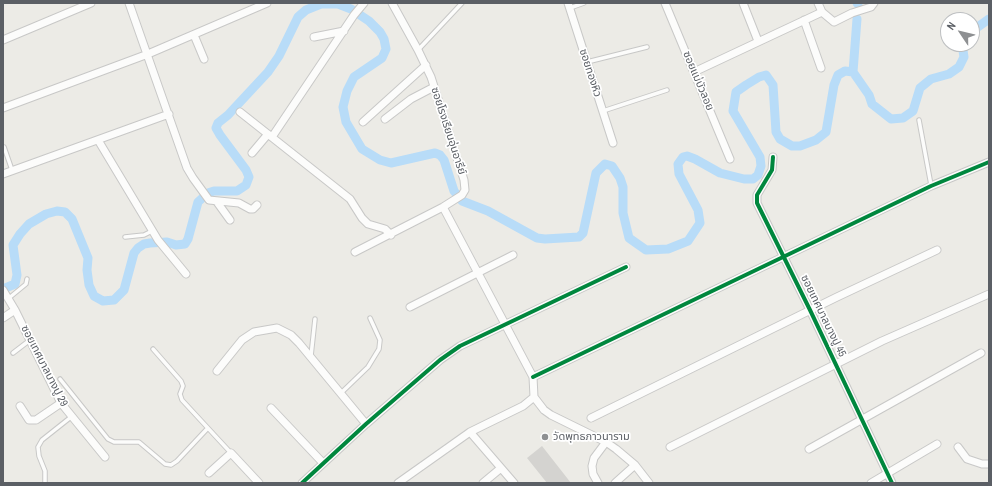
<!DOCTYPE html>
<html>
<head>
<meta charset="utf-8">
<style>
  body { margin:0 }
  #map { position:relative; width:992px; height:486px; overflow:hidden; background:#ecebe6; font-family:"Archivo Narrow",sans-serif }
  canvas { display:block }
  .frame { position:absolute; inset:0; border:4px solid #5b5f65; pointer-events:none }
  .north { position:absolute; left:940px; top:12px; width:40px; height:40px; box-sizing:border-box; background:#fff; border:1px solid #bdbfc1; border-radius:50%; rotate:305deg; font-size:11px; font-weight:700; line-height:16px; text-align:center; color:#5b5f65 }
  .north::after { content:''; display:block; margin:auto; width:14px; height:18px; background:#8e9092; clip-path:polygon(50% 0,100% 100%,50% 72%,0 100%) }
</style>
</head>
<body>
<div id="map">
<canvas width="992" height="486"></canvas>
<div class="frame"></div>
<div class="north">N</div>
</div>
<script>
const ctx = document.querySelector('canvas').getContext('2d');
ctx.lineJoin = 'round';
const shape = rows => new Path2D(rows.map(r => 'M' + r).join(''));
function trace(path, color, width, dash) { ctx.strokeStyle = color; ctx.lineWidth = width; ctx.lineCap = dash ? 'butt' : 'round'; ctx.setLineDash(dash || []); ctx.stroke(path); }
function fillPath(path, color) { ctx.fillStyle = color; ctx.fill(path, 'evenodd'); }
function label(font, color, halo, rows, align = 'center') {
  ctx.font = font + ' "Archivo Narrow","Noto Sans Thai",sans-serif'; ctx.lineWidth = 3.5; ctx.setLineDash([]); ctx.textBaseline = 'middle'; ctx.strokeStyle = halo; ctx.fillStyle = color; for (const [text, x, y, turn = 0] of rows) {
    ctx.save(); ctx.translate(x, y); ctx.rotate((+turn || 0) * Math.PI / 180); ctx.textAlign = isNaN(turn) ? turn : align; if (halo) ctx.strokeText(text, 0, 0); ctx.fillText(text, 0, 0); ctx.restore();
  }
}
trace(shape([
  [857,3,858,4],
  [972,31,989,19],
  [853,72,857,19],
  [3,289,15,284,17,275,13,245,20,234,29,224,46,214,57,211,65,212,72,219,88,258,87,270,89,285,94,296,103,301,114,300,124,290,134,253,138,248,144,244,150,243,167,242,176,245,185,244,188,239,198,202,208,193,214,191,237,191,246,185,249,177,246,170,220,135,216,128,218,123,228,115,268,72,279,56,298,17,306,10,321,4,338,4,351,9,369,21,380,32,384,39,386,49,382,58,354,77,347,91,343,107,346,122,362,149,380,160,391,163,435,153,440,155,444,160,454,191,462,201,488,211,537,238,545,239,579,237,583,233,596,173,605,164,612,166,620,178,623,187,623,213,629,238,646,250,668,249,688,241,700,223,698,210,679,174,678,164,683,157,687,156,695,159,720,173,744,179,753,179,758,175,761,166,760,157,733,111,736,92,746,85,759,77,766,75,773,85,776,132,780,139,792,146,800,146,816,140,826,132,834,85,838,75,845,71,853,72,869,95,872,104,891,119,903,118,913,111,920,88,931,79,949,74,959,67,964,57,962,44]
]), '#b8dcf8', 9);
fillPath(shape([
  [542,446,571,483,547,483,527,458]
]), '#d4d3d0');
const service = shape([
  [570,8,584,3],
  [418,50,462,3],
  [587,62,647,47],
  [603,111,667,90],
  [919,120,931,185],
  [4,147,12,170],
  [125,237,144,235,152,231],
  [9,298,26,284,27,279],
  [153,349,181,381,183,386,180,394,182,400,231,453],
  [13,353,30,340],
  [311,356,315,319],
  [60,379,108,439,114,442,139,442,165,464,171,465,177,461,207,429],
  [341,393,368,367,379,349,380,340,370,318],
  [45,483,45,471,39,456,38,447,42,440,71,417]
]);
const minor = shape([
  [129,3,187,168,193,178,209,200,239,203,250,209,253,209,257,205],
  [568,3,613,143],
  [665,3,730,159],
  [743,3,758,41],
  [818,3,822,12,834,22,852,13,871,7,874,3],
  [804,20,821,68],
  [194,35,204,59],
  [314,37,344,31],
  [3,40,91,3],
  [694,72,822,12],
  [3,108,148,54,267,3],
  [240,112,350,199,362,218,368,224,385,229,391,235],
  [385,119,411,99,434,87],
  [363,122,426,65],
  [272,137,354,15,364,3],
  [98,140,158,240,186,274],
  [252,153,268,134],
  [773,157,772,170,757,195,757,203,810,310,892,483],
  [3,174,169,114],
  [217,202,230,220],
  [355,252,443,207,462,195,465,190,464,180,431,77,418,50,392,3],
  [3,290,15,310,61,403,105,457],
  [410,307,513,255],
  [3,318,15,310],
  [217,371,242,340,254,332,277,328,291,335,299,343,366,424],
  [533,377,931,186,989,162],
  [534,397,544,410,551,415,606,442,616,449,635,465,649,483],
  [20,406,29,420,36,420,61,403],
  [271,408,323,463],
  [591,418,837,297,937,250],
  [470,432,514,483],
  [670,447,882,341,989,294],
  [958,447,967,459,982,464,989,464],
  [809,449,981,353],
  [209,473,231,453,259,483],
  [302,483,366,424,440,360,460,346,626,267],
  [398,483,470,432,523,406,534,397,533,377,443,207],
  [483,483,501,468],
  [598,483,593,474,592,466,594,458,606,442],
  [615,483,635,465],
  [871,483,937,444]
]);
trace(service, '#c8c8c7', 5.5);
trace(minor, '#c8c8c7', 9);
trace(service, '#fcfcfb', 3.5);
trace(minor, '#fcfcfb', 7);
trace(shape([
  [773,157,772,170,757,195,757,203,810,310,892,483],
  [533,377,931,186,989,162],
  [302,483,366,424,440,360,460,346,626,267]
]), '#00873e', 4);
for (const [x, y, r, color] of [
  [545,437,4,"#8e9092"]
]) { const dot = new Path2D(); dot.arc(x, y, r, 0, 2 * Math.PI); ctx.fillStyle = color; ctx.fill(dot); trace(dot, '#fff', 1.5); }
label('11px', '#5b5f65', '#fff', [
  ["ซอยทองหิว",590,73,72],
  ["ซอยแม่บัวลอย",698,81,67],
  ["ซอยโรงเรียนอุ่นอารีย์",448,131,72],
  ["ซอยเทศบาลบางปู 45",823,316,64],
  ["ซอยเทศบาลบางปู 29",44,366,63]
]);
label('11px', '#5b5f65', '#fff', [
  ["วัดพุทธภาวนาราม",553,437]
], 'left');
</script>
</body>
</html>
